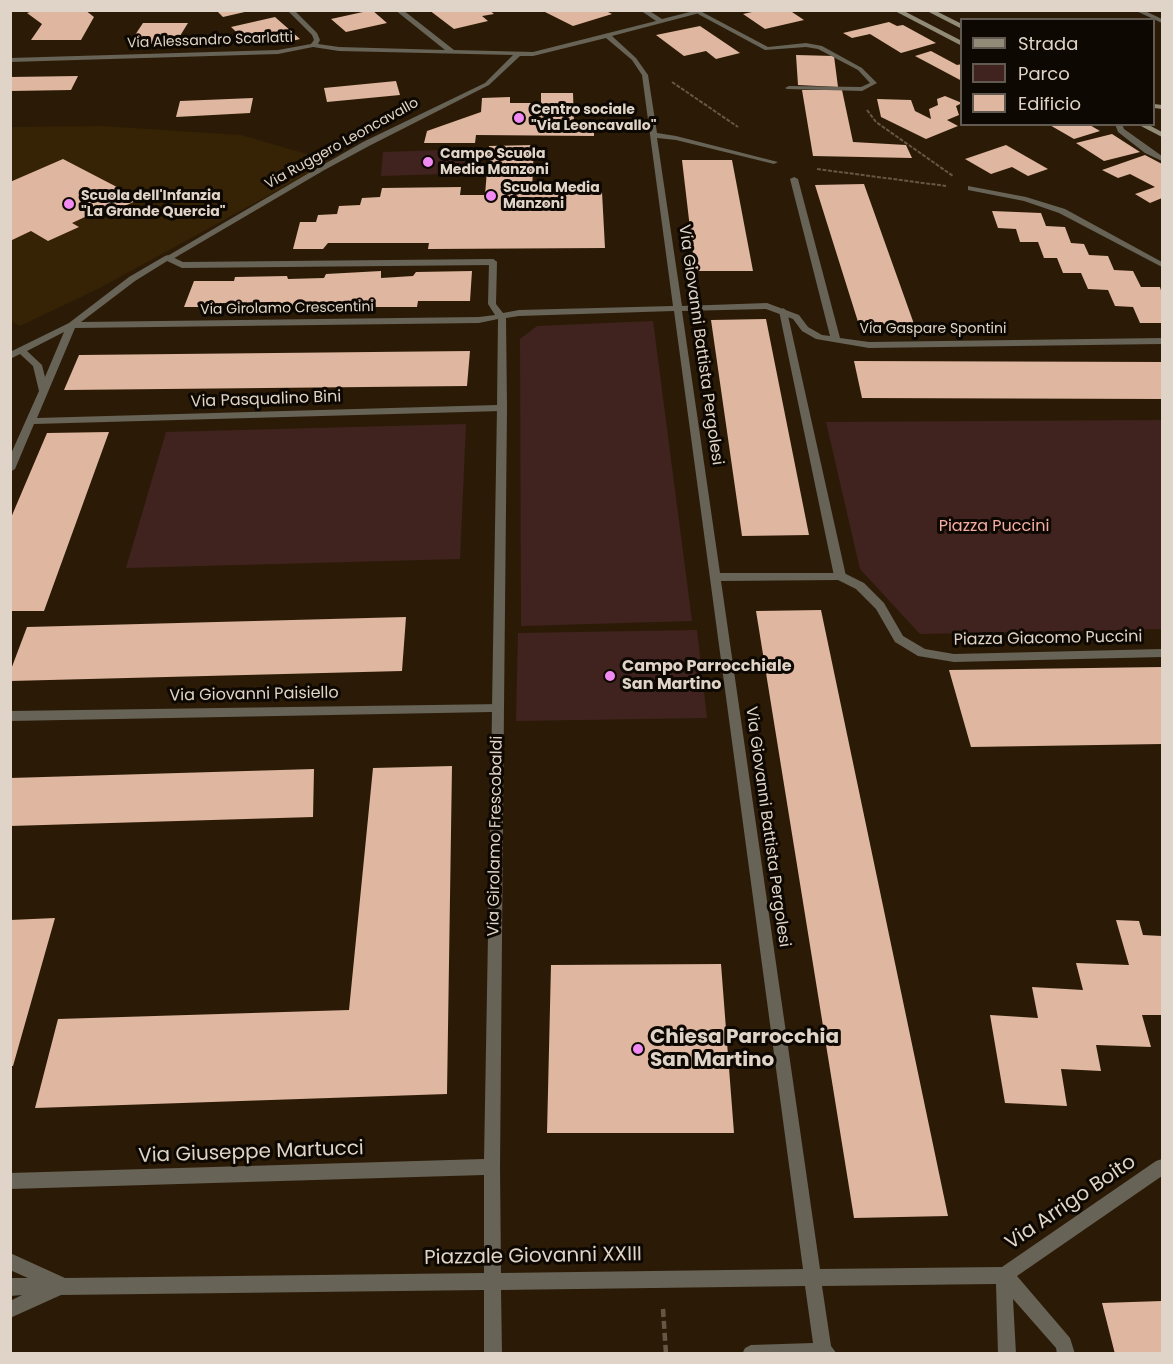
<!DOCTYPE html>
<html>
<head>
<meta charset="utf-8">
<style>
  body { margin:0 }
  #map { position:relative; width:1173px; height:1364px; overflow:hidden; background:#2b1b06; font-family:Poppins,sans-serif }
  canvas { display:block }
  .frame { position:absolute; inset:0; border:12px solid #dfd4c7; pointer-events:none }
  .legend { position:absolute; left:960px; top:18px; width:195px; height:108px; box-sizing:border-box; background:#0e0802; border:2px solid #625a51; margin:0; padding:8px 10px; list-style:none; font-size:18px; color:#dfd4c7 }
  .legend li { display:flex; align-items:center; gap:12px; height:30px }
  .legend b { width:30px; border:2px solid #625a51 }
</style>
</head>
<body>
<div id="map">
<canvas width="1173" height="1364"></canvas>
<div class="frame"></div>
<ul class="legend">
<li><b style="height:8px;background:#908a76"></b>Strada</li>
<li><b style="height:16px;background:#40231f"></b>Parco</li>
<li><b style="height:16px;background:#dfb69f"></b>Edificio</li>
</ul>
</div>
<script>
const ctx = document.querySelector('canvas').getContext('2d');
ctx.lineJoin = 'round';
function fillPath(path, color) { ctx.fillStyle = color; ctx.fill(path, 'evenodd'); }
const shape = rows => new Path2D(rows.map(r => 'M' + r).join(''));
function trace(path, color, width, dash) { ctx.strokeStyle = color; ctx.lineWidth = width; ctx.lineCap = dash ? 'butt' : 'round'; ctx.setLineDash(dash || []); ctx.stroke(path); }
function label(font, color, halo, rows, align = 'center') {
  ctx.font = font + ' Poppins,sans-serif'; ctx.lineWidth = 6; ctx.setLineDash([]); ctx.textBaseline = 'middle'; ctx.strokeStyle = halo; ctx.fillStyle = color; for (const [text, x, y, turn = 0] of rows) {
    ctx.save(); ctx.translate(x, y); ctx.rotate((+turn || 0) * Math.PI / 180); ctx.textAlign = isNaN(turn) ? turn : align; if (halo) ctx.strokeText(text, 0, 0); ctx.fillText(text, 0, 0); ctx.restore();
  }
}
fillPath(shape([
  [101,126,241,135,331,161,100,288,20,326,10,320,10,127]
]), '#362205');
fillPath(shape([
  [474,149,474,173,381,176,383,152],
  [653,321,692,621,521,626,520,339,537,326],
  [1162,420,1162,629,920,634,860,569,826,422],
  [466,424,460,559,126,568,166,432],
  [697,630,707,718,516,721,518,633]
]), '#40231f');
fillPath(shape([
  [36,10,85,10,94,17,81,40,31,40,42,24,27,13],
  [216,10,249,10,249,11,223,17],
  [372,10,387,23,346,32,331,19],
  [429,10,489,10,494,14,482,16,488,21,454,29],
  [541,10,604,10,612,14,573,26],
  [761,10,789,10,804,20,765,29,743,14],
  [275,17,300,39,276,45,269,39,248,43,231,27],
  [889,22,897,26,903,25,936,43,901,53,870,34,852,38,843,33],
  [143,23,188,23,175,44,129,44],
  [700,26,740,53,716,59,706,51,684,56,656,35],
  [931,51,957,65,962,64,962,81,915,56],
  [796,55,834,56,838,87,798,85],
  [78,76,71,90,10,91,10,77],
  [396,81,400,95,327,102,324,88],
  [802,90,842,90,853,142,906,145,912,158,813,156],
  [541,93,573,93,574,124,594,128,594,136,476,135,475,143,424,143,427,131,481,112,482,98,510,97,510,103,541,103],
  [945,96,962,103,956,106,959,115,947,120,958,126,926,139,881,117,877,99,911,100,915,111,931,119,929,109,938,105,937,99],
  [253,98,250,113,176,117,180,101],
  [1048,124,1088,124,1100,131,1074,139],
  [1112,134,1140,152,1104,161,1076,143],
  [534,145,532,192,602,192,605,248,428,249,429,243,328,243,323,249,293,249,300,222,316,222,318,215,337,214,339,206,360,205,362,198,380,197,382,188,461,187,460,195,485,195,489,146],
  [1006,145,1048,169,1028,176,1012,167,991,174,965,159],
  [1145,155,1162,164,1162,198,1150,203,1135,194,1155,187,1130,174,1118,178,1102,170],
  [63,159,140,199,107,214,100,210,72,223,79,227,48,241,31,231,10,241,10,182],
  [682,160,732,160,753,271,695,271],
  [864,184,914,324,859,325,815,185],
  [992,211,1041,213,1046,226,1065,227,1071,243,1084,244,1089,255,1108,256,1114,270,1133,271,1141,287,1160,287,1162,294,1162,323,1140,323,1133,307,1115,306,1108,290,1088,289,1081,273,1063,273,1057,258,1044,258,1038,242,1020,242,1016,229,998,228],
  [381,271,381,278,413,276,416,272,472,271,470,301,418,301,417,307,369,307,370,302,324,302,323,306,278,307,278,302,223,303,221,307,184,307,194,281,234,281,235,277,287,276,288,279,324,278,326,274],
  [766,319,809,535,742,536,711,320],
  [470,351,467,386,64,390,79,355],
  [854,361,1162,362,1162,399,862,398],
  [109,432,44,611,10,611,10,520,47,433],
  [821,610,948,1216,854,1218,756,611],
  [406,617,402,671,10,681,10,672,27,627],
  [1162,667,1162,744,971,747,949,670],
  [452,766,447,1094,35,1108,58,1019,349,1010,373,768],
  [314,769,313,817,10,826,10,778],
  [55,918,13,1066,10,1066,10,920],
  [1116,920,1139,921,1143,935,1162,936,1162,1015,1142,1015,1151,1047,1096,1045,1101,1071,1061,1069,1067,1106,1005,1103,990,1015,1038,1018,1032,987,1083,990,1076,963,1129,965],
  [721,964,734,1133,547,1133,551,965],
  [1162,1301,1162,1354,1115,1354,1102,1303]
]), '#dfb69f');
trace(shape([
  [672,82,738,127],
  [867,110,876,122,953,176],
  [817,169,946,186]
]), '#665745', 2, [4, 1.5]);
trace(shape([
  [663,1309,666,1354]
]), '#665745', 4.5, [8, 4]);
fillPath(shape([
  [698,12,702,12,768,47,806,43,822,46,862,68,877,83,862,91,787,89,785,88,789,86,861,87,870,83,858,70,818,49,806,47,765,50,698,14,698,12],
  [168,255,183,262,493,259,497,262,493,265,182,268,165,260,165,256,168,255]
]), '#676357');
fillPath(shape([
  [314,170,321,172,171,260,164,258,314,170],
  [783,308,787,311,846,576,840,580,834,576,779,311,783,308],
  [502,405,507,408,504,707,502,710,498,712,494,710,492,707,497,408,502,405]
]), '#676357');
fillPath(shape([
  [287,10,294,10,317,33,320,40,318,44,339,47,445,50,395,10,403,10,454,50,533,52,656,21,640,10,648,10,662,19,698,10,711,10,612,36,636,58,648,75,657,133,676,136,778,162,774,164,676,140,657,138,682,306,767,303,799,315,808,327,822,335,830,336,790,179,794,177,798,179,840,338,869,342,1162,338,1162,344,869,348,816,339,802,331,793,319,766,309,682,311,720,573,844,573,864,583,884,603,903,636,925,649,954,654,1162,649,1162,657,954,662,918,656,895,642,876,609,856,589,838,580,721,581,820,1269,1002,1267,1156,1161,1162,1159,1162,1176,1017,1276,1070,1338,1075,1354,1057,1354,1056,1348,1013,1299,1016,1354,998,1354,996,1284,822,1286,831,1346,837,1354,742,1354,745,1348,751,1345,813,1343,805,1286,501,1290,502,1354,484,1354,484,1290,61,1295,10,1318,10,1301,22,1295,10,1296,10,1278,28,1278,10,1270,10,1253,65,1278,484,1273,484,1175,10,1189,10,1173,484,1159,492,712,10,721,10,711,502,704,504,707,500,1167,501,1273,803,1269,674,311,519,316,506,318,507,408,502,411,34,424,15,469,10,472,10,456,39,391,33,366,20,354,10,359,10,352,69,323,129,277,165,256,172,258,135,281,81,322,479,317,495,315,488,304,489,262,493,259,497,262,496,304,503,313,519,310,673,306,642,75,632,60,606,38,533,56,520,56,489,85,369,146,317,174,314,174,314,170,363,142,485,83,513,55,339,51,313,47,278,54,10,62,10,58,278,50,311,44,314,40,312,35,287,10],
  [498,319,497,405,37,418,75,328,479,323,498,319],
  [64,332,45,377,42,365,27,351,64,332],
  [1134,10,1143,10,1162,19,1162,23,1134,10],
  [1115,124,1122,124,1124,129,1162,156,1162,161,1145,153,1118,132,1115,124],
  [968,186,1026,197,1065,209,1162,262,1162,267,1059,213,1024,201,968,190,968,186]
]), '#676357');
fillPath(shape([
  [893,10,902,10,962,41,962,46,893,10],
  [925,10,934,10,962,24,962,29,925,10],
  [1154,104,1162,105,1162,109,1154,108,1154,104],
  [1137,124,1147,124,1162,132,1162,137,1137,124]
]), '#908a76');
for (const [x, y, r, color] of [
  [519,118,6,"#f28af3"],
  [428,162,6,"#f28af3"],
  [491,196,6,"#f28af3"],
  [69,204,6,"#f28af3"],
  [610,676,6,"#f28af3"],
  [638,1049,6,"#f28af3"]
]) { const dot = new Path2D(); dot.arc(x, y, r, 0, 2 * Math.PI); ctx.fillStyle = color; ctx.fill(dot); trace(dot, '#0e0802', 2); }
label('14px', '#dfd4c7', '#0e0802', [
  ["Via Alessandro Scarlatti",210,41,-2],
  ["Via Ruggero Leoncavallo",342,144,-29],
  ["Via Girolamo Crescentini",287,309,-1],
  ["Via Gaspare Spontini",933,329]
]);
label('bold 14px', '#dfd4c7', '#0e0802', [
  ["Centro sociale",531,110],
  ["\"Via Leoncavallo\"",531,126],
  ["Campo Scuola",440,154],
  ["Media Manzoni",440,170],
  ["Scuola Media",503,188],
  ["Manzoni",503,204],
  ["Scuola dell'Infanzia",81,196],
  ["\"La Grande Quercia\"",81,212]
], 'left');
label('16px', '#dfd4c7', '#0e0802', [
  ["Via Giovanni Battista Pergolesi",700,345,82],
  ["Via Pasqualino Bini",266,400,-2],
  ["Piazza Giacomo Puccini",1048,639,-1],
  ["Via Giovanni Paisiello",254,695,-1],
  ["Via Giovanni Battista Pergolesi",767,827,82],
  ["Via Girolamo Frescobaldi",496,836,-89]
]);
label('16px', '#f6ada1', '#0e0802', [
  ["Piazza Puccini",994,527]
]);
label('bold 16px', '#dfd4c7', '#0e0802', [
  ["Campo Parrocchiale",622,667],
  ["San Martino",622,685]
], 'left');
label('bold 20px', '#dfd4c7', '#0e0802', [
  ["Chiesa Parrocchia",650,1038],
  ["San Martino",650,1061]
], 'left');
label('20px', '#dfd4c7', '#0e0802', [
  ["Via Giuseppe Martucci",251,1153,-2],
  ["Via Arrigo Boito",1071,1203,-34],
  ["Piazzale Giovanni XXIII",533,1257,-1]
]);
</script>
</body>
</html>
